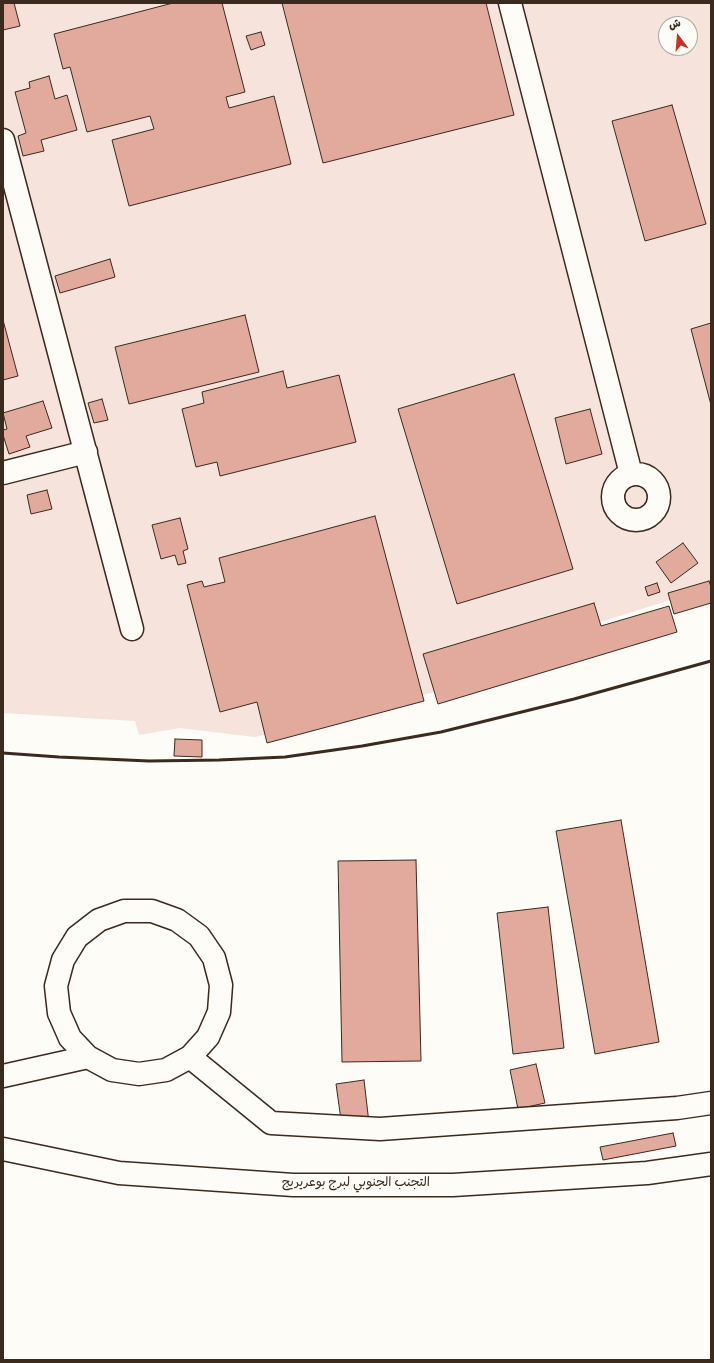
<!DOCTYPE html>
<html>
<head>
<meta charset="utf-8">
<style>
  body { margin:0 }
  #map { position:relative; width:714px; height:1363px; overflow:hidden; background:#fdfcf7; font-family:Dekko,"Playpen Sans Arabic",sans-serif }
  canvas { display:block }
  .frame { position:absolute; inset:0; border:4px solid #3b2a1e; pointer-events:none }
  .north { position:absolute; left:658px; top:16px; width:40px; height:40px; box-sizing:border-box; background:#fdfcf7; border:1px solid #afa8a0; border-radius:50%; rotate:344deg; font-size:11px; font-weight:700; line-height:16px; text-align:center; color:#3b2a1e }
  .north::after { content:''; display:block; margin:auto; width:14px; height:18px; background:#c8321e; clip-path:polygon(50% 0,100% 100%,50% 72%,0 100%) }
</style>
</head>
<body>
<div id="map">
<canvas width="714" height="1363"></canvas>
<div class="frame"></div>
<div class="north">ش</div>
</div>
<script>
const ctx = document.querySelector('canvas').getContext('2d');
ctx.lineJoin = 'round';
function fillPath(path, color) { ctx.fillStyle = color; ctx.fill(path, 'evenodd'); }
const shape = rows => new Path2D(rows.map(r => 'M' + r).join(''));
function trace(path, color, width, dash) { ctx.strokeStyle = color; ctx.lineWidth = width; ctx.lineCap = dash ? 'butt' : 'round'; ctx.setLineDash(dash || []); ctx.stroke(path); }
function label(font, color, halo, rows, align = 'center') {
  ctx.font = font + ' Dekko,"Playpen Sans Arabic",sans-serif'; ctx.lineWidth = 4; ctx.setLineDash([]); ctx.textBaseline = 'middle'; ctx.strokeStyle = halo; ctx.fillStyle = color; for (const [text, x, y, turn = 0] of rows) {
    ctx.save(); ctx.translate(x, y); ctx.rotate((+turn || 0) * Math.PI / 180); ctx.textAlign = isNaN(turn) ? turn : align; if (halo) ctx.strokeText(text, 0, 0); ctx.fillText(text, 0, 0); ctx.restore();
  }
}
fillPath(shape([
  [3,3,711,3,711,587,439,673,443,690,255,737,180,728,139,735,135,721,3,713],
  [666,24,690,24,690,48,666,48]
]), '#f5e3dc');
const building = shape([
  [3,3,14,3,20,26,3,30,3,3],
  [173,3,222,3,245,92,226,97,229,108,274,96,291,164,129,206,112,140,154,129,150,116,87,132,70,67,63,69,54,34,173,3],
  [282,3,486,3,514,115,323,163,282,3],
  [261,32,265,45,251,50,246,36,261,32],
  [49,76,55,99,67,95,77,130,41,140,44,151,23,156,18,136,26,133,15,92,30,88,29,82,49,76],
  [672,105,706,224,645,241,612,121,672,105],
  [110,259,115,277,60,293,55,276,110,259],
  [245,315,259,372,129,404,115,347,245,315],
  [3,320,18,376,3,380,3,320],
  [711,323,711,405,691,329,711,323],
  [283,371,287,388,339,375,356,442,220,476,217,462,196,467,182,409,204,403,202,392,283,371],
  [514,374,573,569,457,604,398,409,514,374],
  [102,399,108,420,94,423,88,403,102,399],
  [43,401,52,428,26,436,30,447,9,454,3,435,3,430,7,429,3,413,43,401],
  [590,409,602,454,566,464,555,418,590,409],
  [47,490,52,509,31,514,27,495,47,490],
  [375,516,424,701,267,743,257,702,220,712,187,585,202,581,204,587,225,582,219,558,375,516],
  [180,518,188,549,183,551,186,563,178,565,175,555,161,559,152,525,180,518],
  [683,543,698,563,671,583,656,562,683,543],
  [709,581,711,587,711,603,674,614,668,593,709,581],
  [657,583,660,592,648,596,645,587,657,583],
  [594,603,601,626,669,606,677,632,438,704,423,654,594,603],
  [175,739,202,740,202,757,174,756,175,739],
  [621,820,659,1042,595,1054,556,831,621,820],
  [416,860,421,1061,342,1062,338,861,416,860],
  [548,907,564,1048,513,1054,497,913,548,907],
  [536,1064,545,1103,518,1109,510,1070,536,1064],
  [364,1080,369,1123,342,1127,336,1084,364,1080],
  [673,1133,676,1146,603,1160,600,1147,673,1133]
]);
fillPath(building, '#e2a99d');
trace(building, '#3b2a1e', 1);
const minor = shape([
  [510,3,631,474],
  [3,140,132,629],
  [3,473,86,452],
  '613 497a23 23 0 1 1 46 0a23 23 0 1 1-46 0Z',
  [190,1057,271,1123,380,1129,677,1108,711,1103],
  [3,1076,88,1057,112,1070,139,1074,166,1070,190,1057,208,1037,219,1012,221,985,214,958,199,936,177,920,152,911,124,911,99,920,77,937,63,960,56,986,59,1013,70,1038,88,1057]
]);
const highway = shape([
  [3,1149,119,1173,293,1185,453,1185,647,1173,711,1164]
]);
trace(minor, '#3b2a1e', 25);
trace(highway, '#3b2a1e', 25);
trace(minor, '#fdfcf7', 22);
trace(highway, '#fdfcf7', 22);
trace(shape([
  [3,753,59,757,149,761,219,760,285,757,362,746,441,732,574,699,711,661]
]), '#3b2a1e', 3);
label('13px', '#3b2a1e', '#fdfcf7', [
  ["التجنب الجنوبي لبرج بوعريريج",356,1184]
]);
</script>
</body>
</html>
